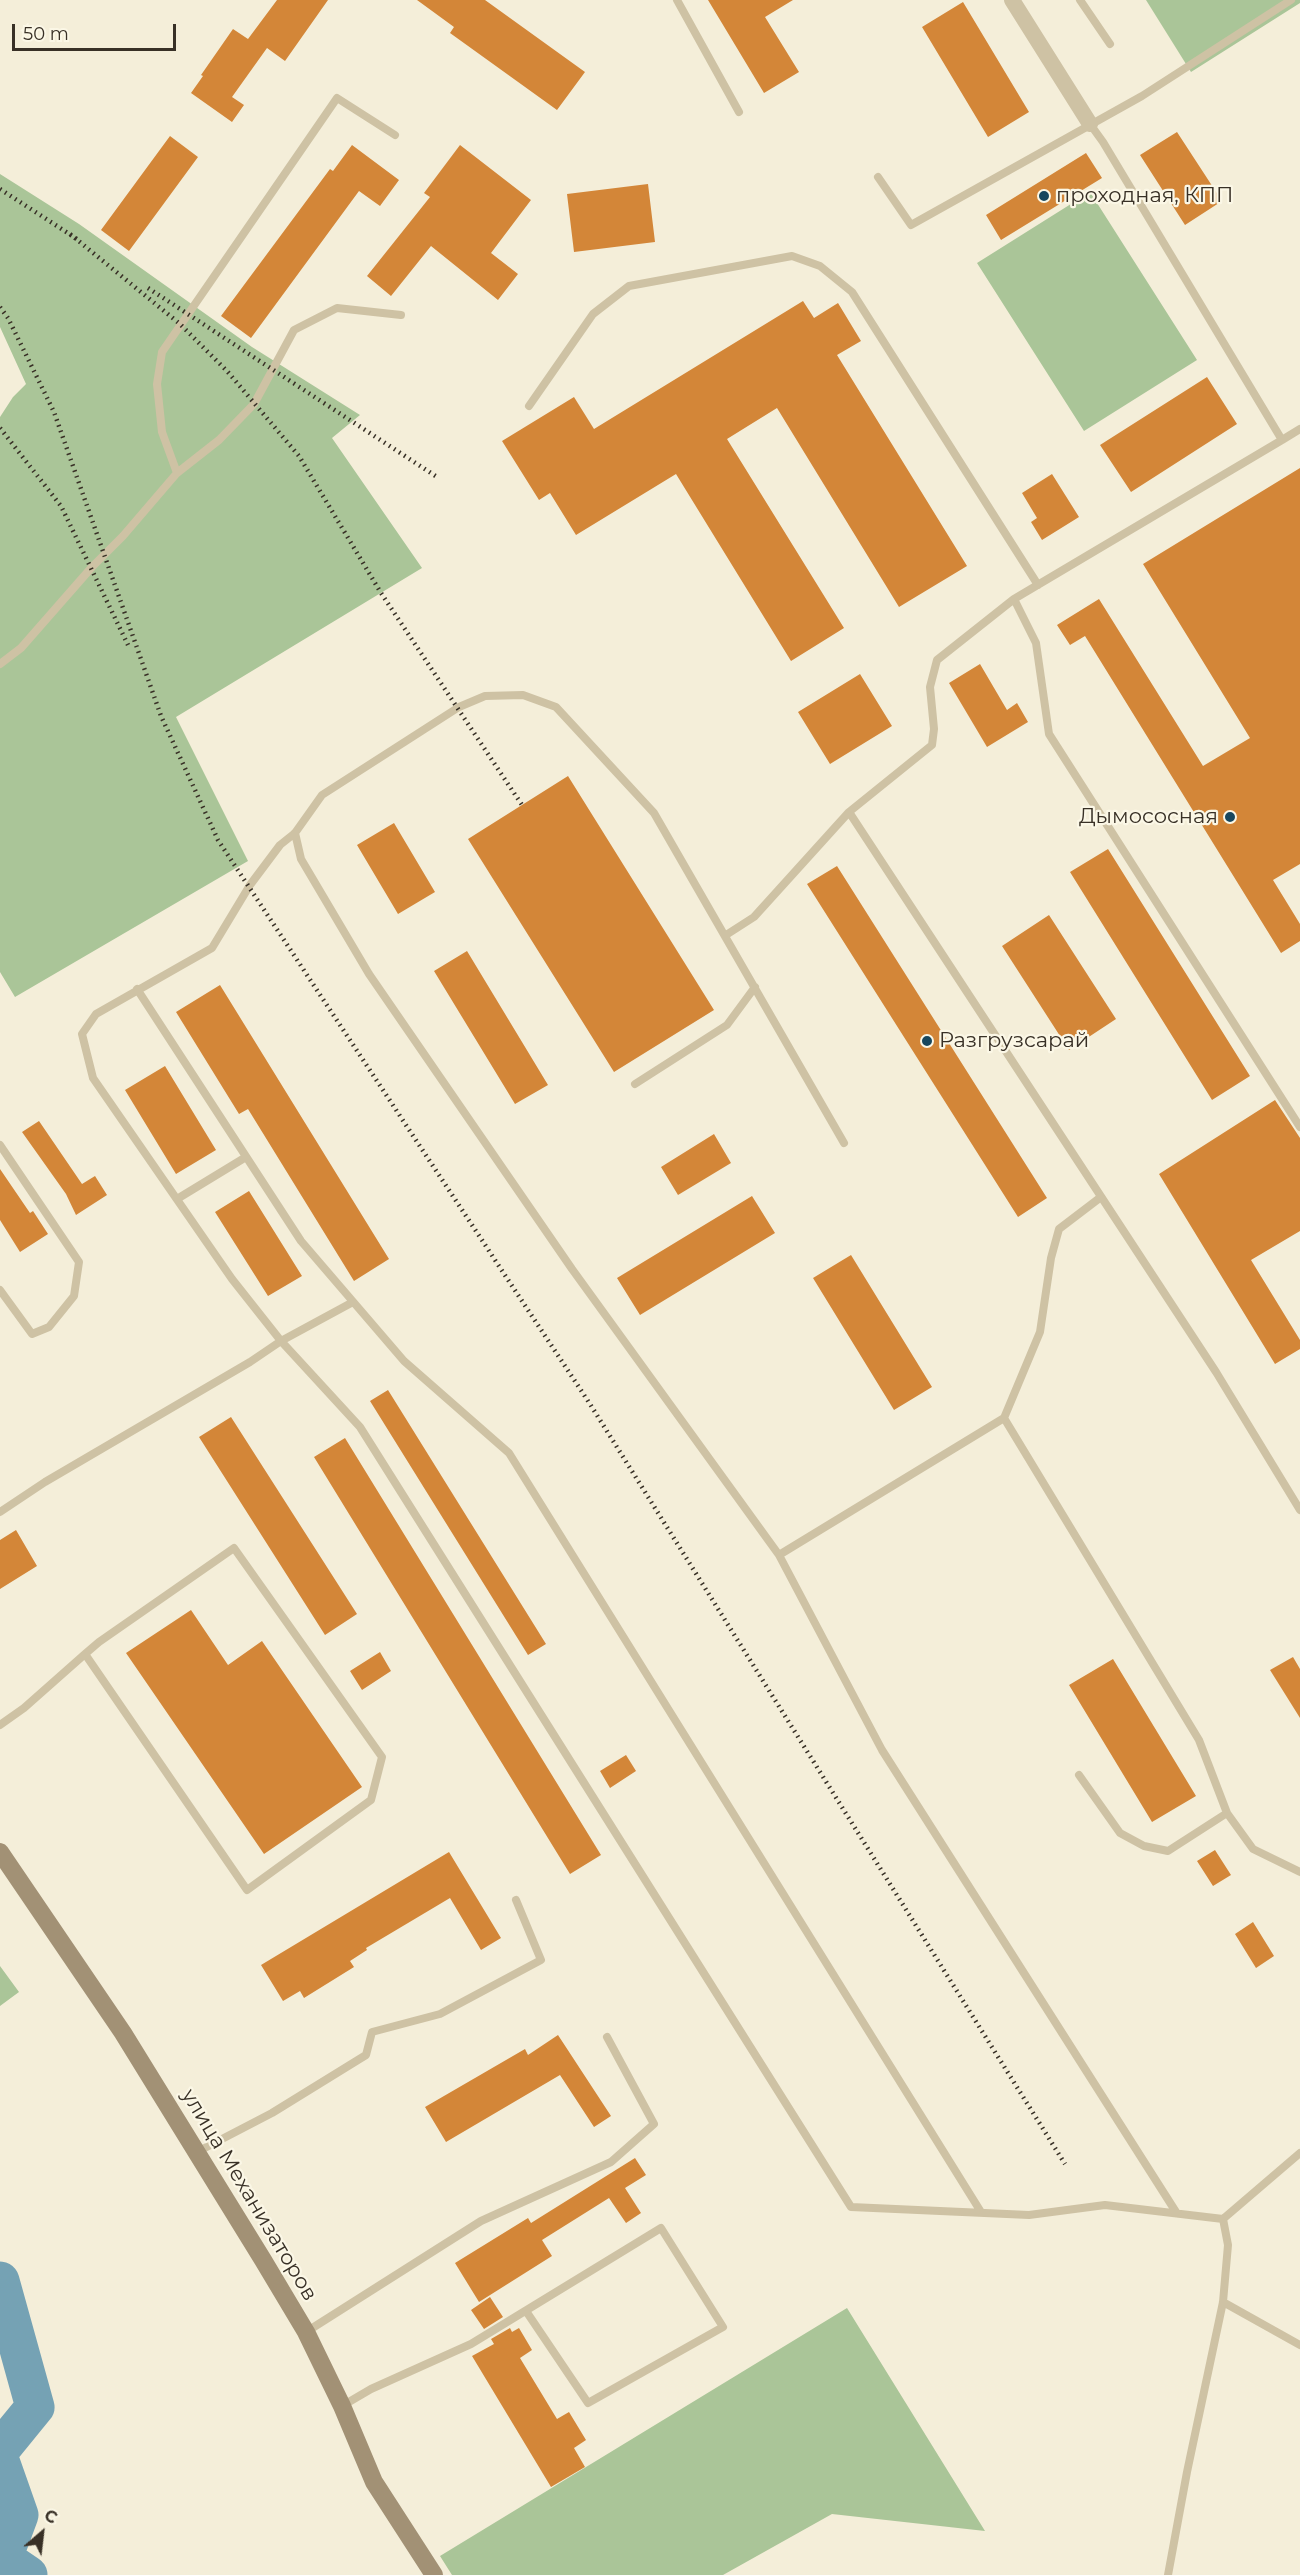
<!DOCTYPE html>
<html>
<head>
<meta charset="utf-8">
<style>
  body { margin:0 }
  #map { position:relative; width:1300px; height:2575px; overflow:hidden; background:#f4eed9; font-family:Montserrat,sans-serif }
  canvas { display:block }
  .north { position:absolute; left:12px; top:2503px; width:60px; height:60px; -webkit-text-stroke:4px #fbf7e6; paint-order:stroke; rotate:28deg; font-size:16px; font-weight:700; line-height:24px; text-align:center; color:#383026 }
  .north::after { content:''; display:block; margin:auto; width:21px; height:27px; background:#383026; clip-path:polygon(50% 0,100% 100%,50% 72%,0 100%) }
  .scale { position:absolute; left:12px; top:24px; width:164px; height:27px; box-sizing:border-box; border:3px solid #383026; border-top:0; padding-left:8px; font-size:18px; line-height:21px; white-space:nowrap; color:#383026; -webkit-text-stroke:4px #fbf7e6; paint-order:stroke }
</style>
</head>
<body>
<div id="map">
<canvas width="1300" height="2575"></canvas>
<div class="north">С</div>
<div class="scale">50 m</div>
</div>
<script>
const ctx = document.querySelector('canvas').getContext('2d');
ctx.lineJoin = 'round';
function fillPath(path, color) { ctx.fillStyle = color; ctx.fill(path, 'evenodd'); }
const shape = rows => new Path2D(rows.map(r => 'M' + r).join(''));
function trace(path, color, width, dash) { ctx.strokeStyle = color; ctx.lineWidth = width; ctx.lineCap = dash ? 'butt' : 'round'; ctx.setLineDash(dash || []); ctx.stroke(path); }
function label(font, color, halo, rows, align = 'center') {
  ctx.font = font + ' Montserrat,sans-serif'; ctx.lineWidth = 4.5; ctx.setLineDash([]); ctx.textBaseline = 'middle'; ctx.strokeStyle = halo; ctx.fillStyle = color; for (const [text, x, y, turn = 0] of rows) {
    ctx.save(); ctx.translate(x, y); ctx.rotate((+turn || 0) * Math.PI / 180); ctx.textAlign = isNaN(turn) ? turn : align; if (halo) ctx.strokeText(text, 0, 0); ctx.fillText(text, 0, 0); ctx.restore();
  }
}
fillPath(shape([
  [1146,0,1300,0,1300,3,1191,72],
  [0,174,79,224,252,347,360,415,332,438,422,568,176,717,248,861,15,997,0,972,0,417,13,397,26,384,0,327],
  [1090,192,1197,360,1084,431,977,263],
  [0,1966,19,1992,0,2006],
  [847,2308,985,2531,832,2514,723,2575,452,2575,440,2556]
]), '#aac598');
trace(shape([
  [0,2281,35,2407,0,2450],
  [0,2461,19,2515,3,2558,28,2575]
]), '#75a2b4', 39);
fillPath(shape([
  [277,0,328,0,285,61,267,48,232,97,244,105,232,122,191,93,203,76,201,75,233,29,248,39],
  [417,0,485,0,585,72,557,110,450,33,454,27],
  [708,0,793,0,765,17,799,72,764,93],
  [963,2,1029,112,988,137,922,27],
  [1177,132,1222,201,1185,225,1140,155],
  [170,136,198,157,129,251,101,230],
  [352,145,399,180,380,206,359,191,251,338,221,316,330,169,333,171],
  [460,145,531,200,491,253,518,274,498,300,431,246,391,296,367,276,430,197,424,193],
  [1086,153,1102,178,1001,240,986,215],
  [648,184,655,242,574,252,567,194],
  [803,301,814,318,838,303,861,341,837,355,967,566,899,607,777,408,727,439,844,628,791,661,676,474,576,535,550,493,539,500,502,441,574,397,594,429],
  [1207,377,1237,424,1131,492,1100,445],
  [1300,468,1300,864,1273,880,1300,924,1300,941,1281,953,1085,636,1070,645,1057,625,1099,599,1203,766,1250,738,1143,564],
  [1052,474,1079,517,1042,540,1031,522,1037,518,1022,493],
  [980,664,1007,710,1017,703,1028,722,987,747,949,683],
  [860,674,892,726,830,764,798,712],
  [568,776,714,1010,614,1072,468,839],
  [394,823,435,892,398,914,357,845],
  [1108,849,1250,1076,1212,1100,1070,872],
  [837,866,1047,1198,1018,1217,807,884],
  [1049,915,1116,1019,1069,1050,1002,946],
  [467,951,548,1085,515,1104,434,971],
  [220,985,389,1259,354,1281,248,1109,239,1114,176,1012],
  [165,1066,216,1150,176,1174,125,1090],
  [1275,1100,1300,1138,1300,1231,1251,1260,1300,1340,1300,1349,1275,1364,1159,1174],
  [39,1121,82,1184,95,1176,107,1195,76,1215,66,1194,22,1132],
  [714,1134,731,1163,678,1195,661,1167],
  [0,1169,30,1213,33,1211,48,1234,20,1252,0,1220],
  [249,1191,302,1276,268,1296,215,1212],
  [752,1196,775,1233,640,1315,617,1278],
  [851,1255,932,1387,894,1410,813,1278],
  [388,1390,546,1644,528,1655,370,1401],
  [231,1417,357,1614,325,1635,199,1437],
  [345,1438,601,1855,570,1874,314,1457],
  [16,1530,37,1566,0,1589,0,1540],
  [191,1610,228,1665,262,1641,362,1787,264,1854,126,1653],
  [380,1652,391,1671,362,1690,350,1671],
  [1293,1657,1300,1669,1300,1718,1270,1670],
  [1113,1659,1196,1796,1152,1822,1069,1685],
  [626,1755,636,1771,610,1788,600,1771],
  [1215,1850,1231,1875,1213,1886,1197,1861],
  [449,1852,501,1938,481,1950,450,1898,366,1948,367,1950,350,1961,354,1967,304,1998,300,1991,283,2001,261,1965],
  [1253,1922,1274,1956,1256,1968,1235,1934],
  [558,2035,611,2116,594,2127,560,2075,446,2142,425,2107,525,2049,528,2055],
  [635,2158,646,2175,625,2188,641,2213,626,2223,609,2198,542,2240,552,2256,479,2302,455,2263,528,2218,531,2223],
  [490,2297,503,2317,484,2329,471,2310],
  [510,2328,512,2332,519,2328,532,2350,520,2358,557,2419,569,2412,586,2440,574,2448,585,2467,551,2487,472,2356,494,2344,491,2339]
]), '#d38638');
trace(shape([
  [677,0,739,112],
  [1080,0,1110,44],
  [1090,124,1103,142,1282,440,1300,429],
  [878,177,911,225,1142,96,1291,0],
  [529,406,593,314,629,286,792,256,820,266,852,292,1038,585],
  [177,473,162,432,157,384,162,352,337,98,395,135],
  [1014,599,1036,643,1049,734,1300,1127],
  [0,664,21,648,92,567,123,536,177,473,219,440,254,404,294,330,337,308,401,315],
  [849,812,1216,1372,1300,1510],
  [295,833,301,859,369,974,572,1269,779,1555,882,1750,1176,2212],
  [726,935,754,917,849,812,932,745,934,729,930,687,937,660,1014,599,1282,440],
  [137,989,301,1241,404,1361,509,1453,981,2212],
  [635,1084,727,1025,755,987],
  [844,1143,654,813,556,707,523,695,485,696,459,707,322,795,295,833,280,845,250,885,212,948,96,1014,82,1034,93,1078,232,1279,281,1341,360,1427,851,2207,1029,2215,1105,2205,1223,2219,1300,2153],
  [0,1145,79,1262,74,1296,49,1327,32,1334,0,1290],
  [177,1199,246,1157],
  [1004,1418,1040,1332,1051,1258,1059,1229,1101,1197],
  [0,1512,45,1482,250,1362,281,1341,353,1302],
  [779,1555,1004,1418,1199,1740,1227,1813,1253,1849,1300,1872],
  [0,1725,24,1708,85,1654,99,1642,234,1548,382,1757,371,1800,247,1890,85,1654],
  [1079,1775,1120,1833,1144,1846,1168,1851,1227,1813],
  [197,2152,272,2113,366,2055,372,2032,440,2014,541,1960,516,1900],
  [1223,2302,1300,2345],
  [306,2332,481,2221,611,2162,654,2124,607,2037],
  [342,2406,371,2389,471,2344,661,2228,723,2327,588,2403,526,2311],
  [1168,2575,1187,2472,1223,2302,1228,2245,1223,2219]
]), '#cec2a4', 8);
trace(shape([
  [1012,0,1090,124]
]), '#cec2a4', 16);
trace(shape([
  [0,1852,123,2033,263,2260,306,2332,342,2406,374,2482,434,2575]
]), '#a29175', 18);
trace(shape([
  [0,189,77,239],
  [70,234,180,324,227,371,299,456,381,593,522,805],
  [148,288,437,477],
  [0,307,8,318,54,412,161,716,218,840,590,1404,1065,2164],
  [0,428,61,506,128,645]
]), '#383026', 4.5, [1.5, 4.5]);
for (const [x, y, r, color] of [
  [1044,196,6,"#17475e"],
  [1230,817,6,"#17475e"],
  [927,1041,6,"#17475e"]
]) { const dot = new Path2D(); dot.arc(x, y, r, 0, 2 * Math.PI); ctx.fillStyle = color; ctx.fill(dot); trace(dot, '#fbf7e6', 2); }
label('21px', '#383026', '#fbf7e6', [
  ["проходная, КПП",1056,196],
  ["Дымососная",1218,817,"right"],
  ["Разгрузсарай",939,1041]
], 'left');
label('21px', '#383026', '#fbf7e6', [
  ["улица Механизаторов",249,2195,59]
]);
</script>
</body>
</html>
